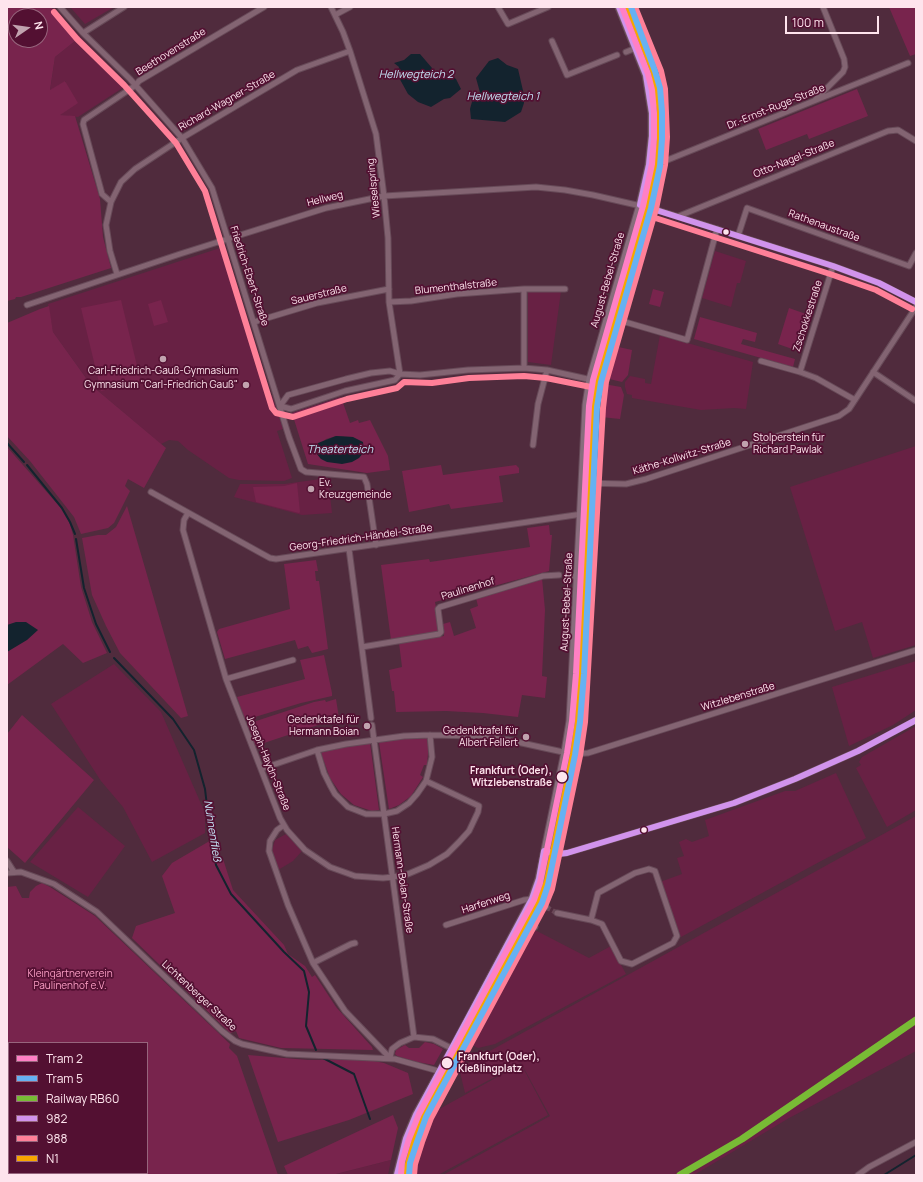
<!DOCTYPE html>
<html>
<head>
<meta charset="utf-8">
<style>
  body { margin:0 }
  #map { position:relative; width:923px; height:1182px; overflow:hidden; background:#502b3d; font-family:Manrope,sans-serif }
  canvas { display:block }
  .frame { position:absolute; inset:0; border:8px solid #fee4ed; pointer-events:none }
  .legend { position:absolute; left:8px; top:1042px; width:140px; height:132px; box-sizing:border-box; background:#531032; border:1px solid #97657d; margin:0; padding:5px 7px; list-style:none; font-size:12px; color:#fee4ed }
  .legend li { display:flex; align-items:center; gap:8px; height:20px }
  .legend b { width:20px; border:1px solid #97657d }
  .north { position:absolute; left:8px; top:8px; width:40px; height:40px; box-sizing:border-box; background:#531032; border:1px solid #97657d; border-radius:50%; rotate:77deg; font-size:11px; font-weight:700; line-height:16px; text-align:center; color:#fee4ed }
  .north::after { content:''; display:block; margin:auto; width:14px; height:18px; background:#c1a3af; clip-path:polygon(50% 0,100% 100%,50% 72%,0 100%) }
  .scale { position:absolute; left:785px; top:16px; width:94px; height:18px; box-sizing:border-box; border:2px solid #fee4ed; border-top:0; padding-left:5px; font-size:12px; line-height:14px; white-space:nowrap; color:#fee4ed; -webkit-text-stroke:3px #531032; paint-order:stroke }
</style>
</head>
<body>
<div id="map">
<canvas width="923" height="1182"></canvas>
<div class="frame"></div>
<ul class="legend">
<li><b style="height:5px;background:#ff80c5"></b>Tram 2</li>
<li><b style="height:5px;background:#66b1f2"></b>Tram 5</li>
<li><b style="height:5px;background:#78bb35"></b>Railway RB60</li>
<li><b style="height:5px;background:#d193ec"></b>982</li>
<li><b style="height:5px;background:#ff8098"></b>988</li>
<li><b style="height:5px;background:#f7a600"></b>N1</li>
</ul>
<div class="north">N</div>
<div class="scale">100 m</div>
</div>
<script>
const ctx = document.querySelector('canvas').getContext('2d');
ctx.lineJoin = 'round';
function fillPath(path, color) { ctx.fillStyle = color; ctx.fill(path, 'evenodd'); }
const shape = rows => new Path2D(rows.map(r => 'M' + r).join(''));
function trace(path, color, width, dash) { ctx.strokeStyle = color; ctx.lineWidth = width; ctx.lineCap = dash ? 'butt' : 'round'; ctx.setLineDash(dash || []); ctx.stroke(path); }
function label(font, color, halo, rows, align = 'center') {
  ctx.font = font + ' Manrope,sans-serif'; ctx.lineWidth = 3.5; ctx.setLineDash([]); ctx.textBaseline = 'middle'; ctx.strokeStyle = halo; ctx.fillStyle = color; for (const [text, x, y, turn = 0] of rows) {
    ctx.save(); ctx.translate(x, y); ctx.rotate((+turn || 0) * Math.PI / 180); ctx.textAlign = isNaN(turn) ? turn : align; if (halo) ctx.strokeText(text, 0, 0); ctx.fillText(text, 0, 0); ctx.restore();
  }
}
fillPath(shape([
  [72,7,114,7,85,24,71,8],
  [80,37,127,85,78,117,60,115,66,81,50,91,55,57],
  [220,248,267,397,272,395,283,429,277,431,292,478,284,481,239,480,229,478,188,450,178,441,169,440,161,444,91,385,53,332,48,304],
  [715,251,746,261,740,283,737,283,731,307,702,298],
  [528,291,561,291,551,365,528,362],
  [660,335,753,362,746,409,734,408,701,410,632,398,632,395,627,394,625,387,625,382,630,376,645,379,645,383,651,384],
  [916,446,916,645,873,658,862,622,835,631,790,487],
  [328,478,332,513,302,515,234,497,240,484,284,484],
  [916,661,916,710,893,725,849,746,832,687],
  [114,664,161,712,205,813,205,833,152,862,123,807,101,781,51,704],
  [916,726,916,810,887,827,856,768,861,765,859,762,862,757],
  [836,773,866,838,821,861,681,937,660,882,682,874,677,858,684,856,679,842,686,839,692,842,709,836,705,820,785,791,795,791],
  [78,807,125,846,88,897,30,862],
  [916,816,916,1051,789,1118,694,1175,443,1175,550,1116,521,1063,465,1093,459,1068],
  [286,834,302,851,293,861,278,870,272,850,275,840],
  [533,929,589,958,611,946,626,974,495,1044,478,1048,470,1044],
  [521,1064,548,1115,438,1175,412,1175,414,1162,422,1132,432,1113],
  [391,1160,388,1175,332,1175]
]), '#682144');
fillPath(shape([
  [7,7,51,7,80,37,55,57,50,90,65,81,78,103,60,115,75,116,100,199,103,237,111,268,21,297,16,297,15,299,7,301],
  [16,16,40,16,40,40,16,40],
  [889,7,916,7,916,54,910,56],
  [857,89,868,116,809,139,807,134,766,150,758,129],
  [653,289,664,292,660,307,649,304],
  [121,300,141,382,101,391,81,308],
  [161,300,168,322,154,326,148,304],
  [49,306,53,332,91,385,166,448,144,488,128,479,125,486,130,491,114,523,108,528,81,534,74,517,30,461,7,436,7,323,40,309],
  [789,308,806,314,795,350,778,344],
  [700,317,757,333,755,342,743,339,741,344,795,359,793,367,694,339],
  [614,346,632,350,628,375,622,382,605,378],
  [604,384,621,387,624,395,620,419,601,417],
  [341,397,350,423,358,420,359,423,370,420,388,456,390,470,367,473,308,464,292,413],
  [336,436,353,437,321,459,317,454,316,447,326,439],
  [7,447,60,507,70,524,73,535,81,587,92,622,107,653,83,663,63,644,7,685],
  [441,465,443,475,516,465,519,468,519,473,499,476,503,502,451,509,449,504,409,512,402,471],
  [297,483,300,512,299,513,256,502,253,487,284,486],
  [127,506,188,716,181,718,120,653,106,626,92,595,82,538,98,535,106,535,116,527],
  [549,525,550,535,552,535,549,571,435,602,440,630,438,633,391,640,381,565,429,559,430,562,530,547,527,528],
  [316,560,318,571,315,571,316,581,319,581,328,649,312,653,308,646,298,649,295,640,225,659,217,632,219,629,290,609,284,564],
  [542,578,545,610,542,676,547,677,545,698,522,695,518,717,483,713,446,711,396,712,394,691,392,691,389,670,402,667,399,643,444,636,443,624,450,622,454,636,476,628,470,609,478,606,476,598],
  [324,655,332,693,332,696,301,703,245,720,237,697,305,679,300,660],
  [336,699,339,718,255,746,247,724,314,702,325,700,326,702],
  [22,715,94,780,25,863,7,847,7,734],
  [425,738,428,738,428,753,427,765,424,765,420,775,423,777,411,796,399,805,389,809,379,742,387,740],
  [368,742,370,743,379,810,372,811,354,805,341,794,330,778,321,753,323,752],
  [213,839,217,860,223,859,233,890,284,945,288,954,305,966,312,977,315,975,336,1007,372,1047,373,1050,281,1048,239,1038,236,1031,230,1033,132,938,136,926,175,913,162,876,172,863],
  [42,883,50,887,95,916,230,1044,229,1048,237,1056,278,1175,7,1175,7,887,16,886,22,898,29,898,30,892,36,886],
  [9,1043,147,1043,147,1173,9,1173],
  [425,1042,434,1044,443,1049,434,1065,417,1062,397,1056,395,1054,396,1050,405,1045,409,1048,419,1048],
  [248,1055,308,1060,369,1060,384,1063,408,1073,413,1094,349,1120,278,1142],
  [393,1115,398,1128,391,1160,332,1175,288,1175,284,1166]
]), '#78244d');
fillPath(shape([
  [411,54,420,54,432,68,434,74,439,79,442,75,451,75,456,79,461,89,450,98,444,99,431,107,418,102,408,94,397,74,399,67,394,63,404,60],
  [498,58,507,65,518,69,524,95,524,103,521,112,505,122,471,119,470,109,473,98,481,96,476,78,489,61],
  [336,436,353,437,363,442,364,452,359,458,352,462,342,464,327,462,321,459,317,454,316,447,318,443],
  [16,622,26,622,38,630,27,640,7,652,7,625]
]), '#13232e');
trace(shape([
  [7,443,24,462],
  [27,465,62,508,70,522,75,534],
  [76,539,84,588,96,624,110,652],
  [114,658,173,719,194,750,205,789,211,840,216,865,231,894,284,952,304,971,309,992,306,1026,316,1050],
  [323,1058,354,1074,370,1119],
  [884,1175,916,1155]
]), '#13232e', 2);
trace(shape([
  [546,907,557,913]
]), '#6a4757', 5, [5, 2.5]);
const street = shape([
  [60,7,83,33,130,79,182,138,212,188,289,437,301,469,306,472,364,477,367,484,376,545],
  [331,7,343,32,350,51,376,134,384,196,388,238,389,302,400,374],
  [498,7,508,24,548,7],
  [335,15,350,7],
  [83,33,124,7],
  [552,41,567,75,617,55],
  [626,52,638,47],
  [815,100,843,72,845,67,844,59,823,7],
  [655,164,665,161,908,63],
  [111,202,102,194,83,124,84,120,136,85,139,81,264,7],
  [679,216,888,131,898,130,916,141],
  [738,236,747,208,909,266,916,253],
  [117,274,110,251,106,225,111,202,121,182,135,169,182,138,297,70,350,51],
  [389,302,411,301,457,294,524,289,565,289],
  [27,305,180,254,326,208,384,196,536,187,565,190,593,195,654,209,833,266,879,283,916,302],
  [608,317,687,340,717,229],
  [254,322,317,303,389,289],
  [761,361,800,372,816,378,855,400],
  [524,368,524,289],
  [800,372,833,266],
  [873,372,916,401],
  [280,406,288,395,346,379,371,373,390,371,400,374,420,375,468,370,524,368,547,370,592,380],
  [280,406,291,409,345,391,395,380,400,374],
  [533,445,538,404,547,370],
  [583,483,626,484,646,479,839,416,849,409,916,307],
  [151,492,259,552,270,558,276,559,589,513],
  [188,513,184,520,183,530,226,679,280,818,287,830,305,850,330,867,355,876,383,878,393,877,408,874,429,865,447,854,459,842,469,831,478,812,479,806,426,781],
  [349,549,371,718],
  [569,576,586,577],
  [362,647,439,634,441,632,438,609,440,607,543,576,559,575],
  [226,679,293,660],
  [372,725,414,1037],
  [317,750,324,773,330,785,335,794,348,807,366,814,384,814,397,811,409,803,417,794,426,781,432,757,430,735],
  [261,769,317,750,346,744,404,736,430,735,476,736,508,740,572,754,588,753,916,650],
  [284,825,277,830,270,841,269,851,288,905,313,963,345,1011,390,1058],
  [549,852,558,854,567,853,734,803,795,779,858,751,916,720],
  [7,861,14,872],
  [7,873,21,872,54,884,97,912,222,1031,235,1041,242,1044,287,1054,395,1059,442,1072],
  [557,913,591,920,602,924,621,961,632,964,673,943,677,936,655,871,649,869,635,873,598,893,591,920],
  [528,923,535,927],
  [446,925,524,900,532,899,546,907],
  [313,963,351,944,355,943],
  [390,1058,392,1049,400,1043,414,1037,433,1039,455,1050],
  [858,1175,869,1167,916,1142]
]);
const secondary = shape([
  [397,1175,406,1139,416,1115,453,1048,532,899,539,879,565,752,570,721,586,405,590,379,640,205,649,165,652,136,652,113,646,75,619,7],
  [406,1175,407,1163,414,1139,424,1115,538,902,545,886,572,754,577,722,595,407,598,380,648,207,657,163,659,136,657,90,653,73,626,7]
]);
trace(street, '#674a58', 7);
trace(secondary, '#674a58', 9);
trace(street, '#836472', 5);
trace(secondary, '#896d7d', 7);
trace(shape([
  [619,7,646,75,652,113,652,136,649,165,640,205,833,266,879,283,916,302],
  [397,1175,406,1139,416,1115,532,899,539,879,544,851,558,854,567,853,734,803,795,779,858,751,916,720]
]), '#d193ec', 6);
trace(shape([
  [54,12,77,39,124,85,176,143,205,191,272,408,276,413,293,417,347,399,397,388,404,382,432,383,469,378,524,376,546,378,596,388],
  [646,215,830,274,876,290,912,309],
  [414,1175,415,1164,422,1142,431,1118,545,906,552,889,580,756,585,722,603,408,606,382,656,209,665,165,667,137,665,89,661,71,635,7]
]), '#ff8098', 6);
trace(shape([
  [405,1175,414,1142,423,1118,539,902,547,881,573,754,578,721,594,406,598,381,648,207,657,167,660,137,660,112,654,73,628,7]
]), '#f7a600', 6);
trace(shape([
  [680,1175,742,1139,916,1020]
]), '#78bb35', 7);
trace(shape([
  [401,1175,402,1162,409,1139,419,1114,534,900,540,883,567,753,572,721,576,674,589,406,593,380,643,206,652,164,654,138,654,113,652,90,648,74,622,7]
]), '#ff80c5', 6);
trace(shape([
  [409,1175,410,1163,417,1142,426,1117,542,903,548,885,575,755,580,722,584,674,597,407,601,382,651,208,660,166,662,139,662,112,660,88,655,71,631,7]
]), '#66b1f2', 6);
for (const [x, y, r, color] of [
  [726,232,3.5,"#fee4ed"],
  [163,359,4,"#c1a3af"],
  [246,385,4,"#c1a3af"],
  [745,444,4,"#c1a3af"],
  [311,489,4,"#c1a3af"],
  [367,726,4,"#c1a3af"],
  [526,737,4,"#c1a3af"],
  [562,777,6,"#fee4ed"],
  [644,830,3.5,"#fee4ed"],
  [447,1063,6,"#fee4ed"]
]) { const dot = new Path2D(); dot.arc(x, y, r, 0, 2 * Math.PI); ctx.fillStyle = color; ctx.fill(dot); trace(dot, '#531032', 1.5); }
label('10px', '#fee4ed', '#531032', [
  ["Beethovenstraße",171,52,-32],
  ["Richard-Wagner-Straße",227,101,-30],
  ["Dr.-Ernst-Ruge-Straße",776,107,-22],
  ["Otto-Nagel-Straße",794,159,-22],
  ["Wieselspring",374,188,-96],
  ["Hellweg",325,199,-14],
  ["Rathenaustraße",824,226,20],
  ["Friedrich-Ebert-Straße",249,276,72],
  ["August-Bebel-Straße",608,280,-74],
  ["Blumenthalstraße",456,287,-6],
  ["Sauerstraße",319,295,-14],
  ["Zschokkestraße",808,316,-72],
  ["Käthe-Kollwitz-Straße",682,457,-17],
  ["Georg-Friedrich-Händel-Straße",361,538,-8],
  ["Paulinenhof",468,589,-17],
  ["August-Bebel-Straße",567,602,-87],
  ["Witzlebenstraße",738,697,-17],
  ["Joseph-Haydn-Straße",268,763,68],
  ["Hermann-Boian-Straße",402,880,82],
  ["Harfenweg",486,903,-18],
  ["Lichtenberger Straße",199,996,43]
]);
label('10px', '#fee4ed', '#531032', [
  ["Carl-Friedrich-Gauß-Gymnasium",163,371,"center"],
  ["Gymnasium \"Carl-Friedrich Gauß\"",238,385],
  ["Stolperstein für",753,438,"left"],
  ["Richard Pawlak",753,450,"left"],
  ["Ev.",319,483,"left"],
  ["Kreuzgemeinde",319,495,"left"],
  ["Gedenktafel für",359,720],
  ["Hermann Boian",359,732],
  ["Gedenktrafel für",518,731],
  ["Albert Fellert",518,743]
], 'right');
label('bold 10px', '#fee4ed', '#531032', [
  ["Frankfurt (Oder),",552,771],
  ["Witzlebenstraße",552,783],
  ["Frankfurt (Oder),",458,1057,"left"],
  ["Kießlingplatz",458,1069,"left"]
], 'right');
label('10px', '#fc9ec5', '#531032', [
  ["Kleingärtnerverein",70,974],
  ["Paulinenhof e.V.",70,986]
]);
label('italic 11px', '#c3e1f3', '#531032', [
  ["Hellwegteich 2",416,75],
  ["Hellwegteich 1",503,97],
  ["Theaterteich",340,450],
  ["Nuhnenfließ",212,831,81]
]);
</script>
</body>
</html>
